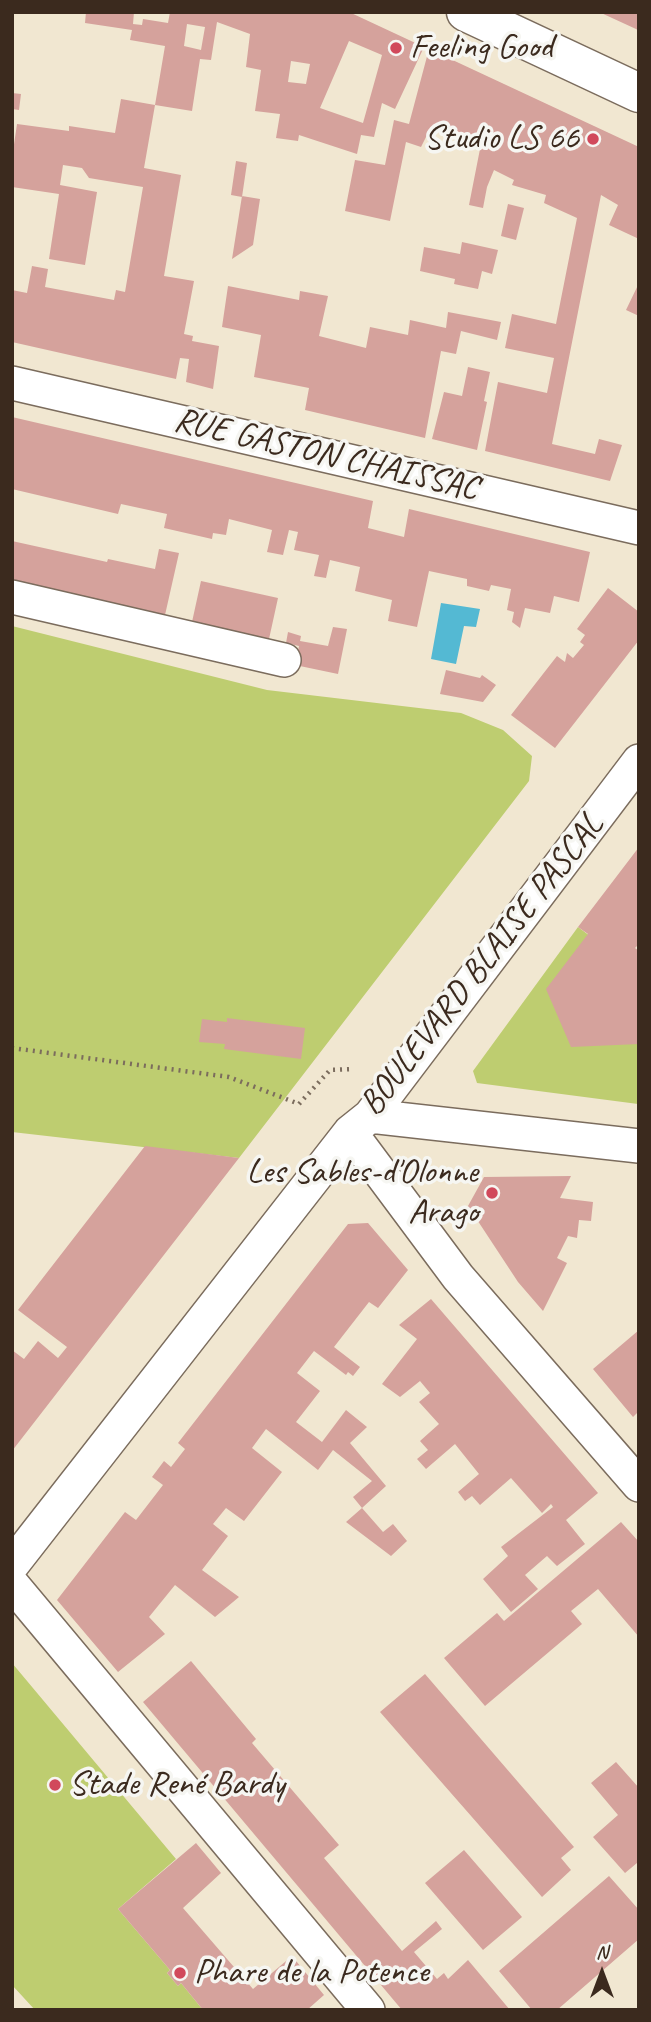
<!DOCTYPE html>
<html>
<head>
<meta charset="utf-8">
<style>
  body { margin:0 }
  #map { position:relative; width:651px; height:2022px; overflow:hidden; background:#f1e7d1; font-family:Caveat,sans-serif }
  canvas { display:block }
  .frame { position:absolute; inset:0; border:14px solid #3b2a1e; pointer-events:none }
  .north { position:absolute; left:567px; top:1938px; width:70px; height:70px; -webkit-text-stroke:5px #f6f6f2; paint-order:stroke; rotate:0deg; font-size:19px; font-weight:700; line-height:28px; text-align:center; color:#3b2a1e }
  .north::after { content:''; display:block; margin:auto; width:24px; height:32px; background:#3b2a1e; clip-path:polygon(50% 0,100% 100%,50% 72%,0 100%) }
</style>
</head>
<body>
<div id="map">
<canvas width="651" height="2022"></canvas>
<div class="frame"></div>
<div class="north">N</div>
</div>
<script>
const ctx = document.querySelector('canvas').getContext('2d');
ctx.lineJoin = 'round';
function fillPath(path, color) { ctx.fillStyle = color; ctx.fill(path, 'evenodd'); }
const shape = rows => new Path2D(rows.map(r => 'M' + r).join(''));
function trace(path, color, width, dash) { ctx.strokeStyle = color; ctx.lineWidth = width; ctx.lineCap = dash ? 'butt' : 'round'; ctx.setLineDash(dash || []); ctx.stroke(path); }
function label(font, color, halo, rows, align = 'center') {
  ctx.font = font + ' Caveat,sans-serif'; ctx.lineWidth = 7; ctx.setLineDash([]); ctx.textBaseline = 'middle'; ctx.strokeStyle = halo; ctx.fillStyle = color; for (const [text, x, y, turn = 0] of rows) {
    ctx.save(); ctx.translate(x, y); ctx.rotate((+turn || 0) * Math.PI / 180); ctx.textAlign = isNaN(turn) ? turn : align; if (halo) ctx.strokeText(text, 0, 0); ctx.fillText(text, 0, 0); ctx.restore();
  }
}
fillPath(shape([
  [12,626,267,690,461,713,503,730,532,756,529,781,239,1158,12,1132],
  [578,927,639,973,638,1104,477,1083,473,1071],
  [12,1663,176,1859,118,1909,170,1970,167,1973,178,1986,181,1983,203,2010,35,2010,12,1985]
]), '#becd70');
fillPath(shape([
  [441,603,480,609,476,627,464,626,456,664,431,659]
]), '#54b9d3');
fillPath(shape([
  [86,12,134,12,133,24,142,25,143,19,168,23,170,12,349,12,424,47,395,109,382,103,374,137,361,135,357,154,299,135,298,141,276,138,280,114,255,111,261,70,246,67,250,34,217,22,211,60,200,59,192,111,155,105,165,46,130,40,132,30,85,23],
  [187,24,205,27,201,50,184,46],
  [349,41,382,55,363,123,320,108],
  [291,61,310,64,306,84,288,82],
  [599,12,639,12,639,31,636,29],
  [429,49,639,147,639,239,609,225,618,205,601,195,552,444,595,454,599,439,622,445,610,481,485,451,498,382,547,393,554,358,505,348,512,314,556,324,577,218,544,203,546,195,512,185,514,180,494,170,487,187,483,208,469,205,480,149,431,127,421,147,406,142,390,221,345,211,355,160,385,165,394,120,409,124],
  [12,93,21,94,19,110,12,109],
  [121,99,155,105,144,168,181,175,164,276,194,281,184,334,193,336,192,341,219,346,213,389,186,382,189,359,180,358,176,379,12,342,12,290,27,293,32,266,48,269,45,287,114,300,116,290,125,292,143,187,89,178,82,168,63,165,60,185,97,192,85,265,49,259,59,194,12,187,12,158,17,124,69,131,69,126,115,133],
  [236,161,247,163,242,197,231,195],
  [242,196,260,199,253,245,232,259],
  [508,204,524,208,516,240,501,236],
  [462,242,498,250,492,274,482,271,478,289,454,284,455,279,420,271,424,247,460,254],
  [639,283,639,316,626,310],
  [228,286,299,300,300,291,328,296,319,336,366,348,370,327,408,335,410,320,446,328,448,312,501,322,497,340,461,331,456,354,441,351,425,438,305,410,309,388,254,377,261,335,222,327],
  [468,367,490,372,484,401,487,402,477,450,432,439,444,392,462,396],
  [12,417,373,501,368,528,404,537,409,509,590,552,579,602,554,596,550,613,525,608,520,628,512,622,514,612,507,610,511,589,491,585,489,591,467,586,467,579,429,571,417,627,388,621,392,600,355,591,360,567,330,560,326,578,314,576,319,555,294,550,298,532,289,530,283,555,267,552,272,530,229,519,226,535,213,533,212,539,164,528,167,514,121,504,118,514,12,489],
  [12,541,107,562,108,559,155,569,159,549,179,553,165,615,12,581],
  [201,581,278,598,269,639,192,622],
  [608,588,639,612,639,640,555,748,511,715,557,656,565,662,567,653,573,658,584,645,580,642,585,635,577,629],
  [333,627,347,629,338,674,295,665,299,646,286,643,288,632,301,636,300,641,328,646],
  [446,670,480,678,482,675,496,685,483,702,440,694],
  [639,847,639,944,635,948,639,951,639,1044,571,1047,546,989,588,934,578,927],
  [227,1018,305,1028,301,1059,224,1049,225,1044,199,1042,202,1019,227,1022],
  [145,1146,239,1158,12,1451,12,1350,24,1359,38,1341,58,1358,67,1347,18,1310],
  [571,1176,560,1198,593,1202,591,1221,579,1220,577,1238,568,1236,557,1258,567,1263,543,1311,518,1282,468,1206,484,1177],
  [368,1223,408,1270,378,1308,369,1302,334,1347,360,1367,353,1376,348,1372,346,1375,314,1351,297,1373,320,1391,296,1422,322,1442,346,1410,367,1427,350,1443,386,1486,362,1508,353,1497,372,1481,333,1450,318,1470,266,1429,252,1448,282,1472,244,1521,226,1508,213,1524,228,1536,202,1570,239,1597,215,1617,175,1585,149,1617,165,1634,118,1672,57,1600,125,1512,136,1520,163,1485,152,1477,164,1461,171,1467,185,1449,178,1443,348,1224],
  [431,1299,598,1493,566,1520,585,1544,557,1566,547,1556,525,1575,538,1589,511,1612,483,1579,508,1556,501,1547,553,1507,551,1504,542,1513,511,1478,480,1505,472,1496,465,1501,458,1492,479,1474,455,1444,426,1469,417,1459,428,1450,420,1441,439,1424,419,1402,430,1393,420,1381,400,1397,382,1384,417,1339,399,1325],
  [639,1330,639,1411,633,1417,593,1369],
  [362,1508,383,1532,393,1524,407,1541,391,1556,346,1522],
  [621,1522,639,1542,639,1637,598,1589,571,1611,582,1624,485,1706,444,1658,497,1613,504,1621],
  [191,1661,256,1739,252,1743,339,1845,324,1858,402,1951,436,1921,442,1929,414,1952,437,1979,444,1973,448,1979,468,1960,510,2010,402,2010,143,1702],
  [425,1674,574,1847,561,1858,571,1870,542,1897,380,1712],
  [616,1762,639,1788,639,1865,637,1863,625,1873,593,1837,618,1815,591,1783],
  [196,1843,221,1873,183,1908,253,1989,292,1956,324,1995,307,2010,203,2010,181,1983,178,1986,167,1973,170,1970,118,1909],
  [464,1850,522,1917,483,1950,425,1883],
  [609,1876,639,1910,639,1939,557,2010,532,2010,499,1971]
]), '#d5a29c');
const minor = shape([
  [12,383,639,528],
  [12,597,284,660],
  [370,1116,639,1146],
  [350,1132,458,1277,639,1485],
  [12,1565,350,1132,370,1116,639,761],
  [12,1584,368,2010]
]);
const primary = shape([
  [466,12,639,93]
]);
trace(minor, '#7b6c5d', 36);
trace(primary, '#7b6c5d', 41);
trace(shape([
  [12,1048,229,1077,299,1104,330,1070,353,1069]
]), '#7b6c5d', 4.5, [2, 5]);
trace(minor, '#fff', 33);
trace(primary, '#fff', 38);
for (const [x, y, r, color] of [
  [396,48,7,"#d1495b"],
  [593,139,7,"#d1495b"],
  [492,1193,7,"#d1495b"],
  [55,1785,7,"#d1495b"],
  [180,1973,7,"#d1495b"]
]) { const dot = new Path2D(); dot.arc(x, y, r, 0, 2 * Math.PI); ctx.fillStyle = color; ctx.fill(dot); trace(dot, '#f6f6f2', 2.5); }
label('35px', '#3b2a1e', '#f6f6f2', [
  ["Feeling Good",410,48],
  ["Studio LS 66",579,139,"right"],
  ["Les Sables-d'Olonne",478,1173,"right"],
  ["Arago",478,1213,"right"],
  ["Stade René Bardy",69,1785],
  ["Phare de la Potence",194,1973]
], 'left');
label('35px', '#3b2a1e', '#f6f6f2', [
  ["RUE GASTON CHAISSAC",326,455,13],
  ["BOULEVARD BLAISE PASCAL",482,965,-52]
]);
</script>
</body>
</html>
